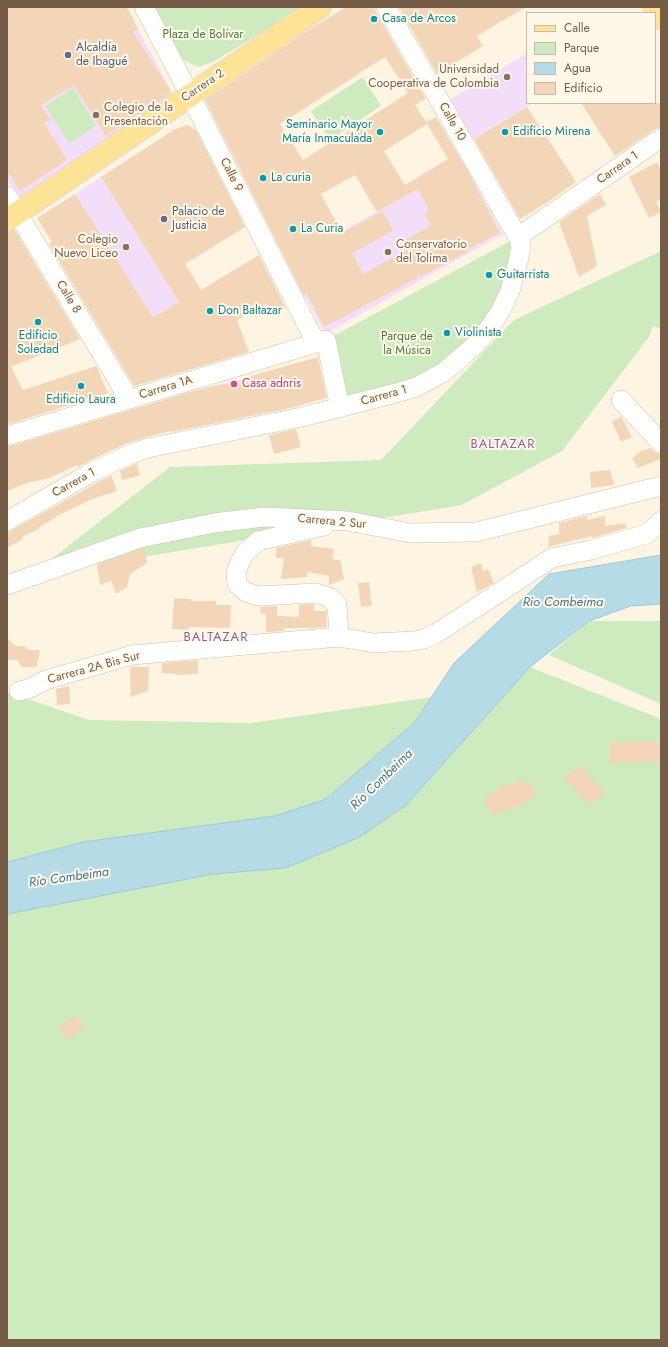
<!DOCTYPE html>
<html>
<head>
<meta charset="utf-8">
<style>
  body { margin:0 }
  #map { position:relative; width:668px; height:1347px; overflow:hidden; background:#fdf5e1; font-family:Jost,sans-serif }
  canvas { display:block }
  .frame { position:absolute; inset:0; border:8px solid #755c47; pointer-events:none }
  .legend { position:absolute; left:526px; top:12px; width:130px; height:92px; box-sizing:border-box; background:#fff8e8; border:1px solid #c8baa8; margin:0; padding:5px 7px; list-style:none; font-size:12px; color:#755c47 }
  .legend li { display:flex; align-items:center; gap:8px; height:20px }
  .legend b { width:20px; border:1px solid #c8baa8 }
</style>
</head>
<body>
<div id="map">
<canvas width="668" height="1347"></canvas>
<div class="frame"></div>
<ul class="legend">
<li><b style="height:5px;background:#fee397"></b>Calle</li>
<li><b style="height:11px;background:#cdebbf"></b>Parque</li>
<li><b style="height:11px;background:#b5dbe7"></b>Agua</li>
<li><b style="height:11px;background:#f3d6b8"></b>Edificio</li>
</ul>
</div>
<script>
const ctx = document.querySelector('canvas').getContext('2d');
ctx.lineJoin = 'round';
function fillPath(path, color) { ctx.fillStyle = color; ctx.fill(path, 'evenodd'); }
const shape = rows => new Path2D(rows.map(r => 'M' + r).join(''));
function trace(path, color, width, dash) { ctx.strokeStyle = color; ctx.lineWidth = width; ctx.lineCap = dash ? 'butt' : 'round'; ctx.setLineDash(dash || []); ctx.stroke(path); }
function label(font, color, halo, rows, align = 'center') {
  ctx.font = font + ' Jost,sans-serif'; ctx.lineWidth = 4; ctx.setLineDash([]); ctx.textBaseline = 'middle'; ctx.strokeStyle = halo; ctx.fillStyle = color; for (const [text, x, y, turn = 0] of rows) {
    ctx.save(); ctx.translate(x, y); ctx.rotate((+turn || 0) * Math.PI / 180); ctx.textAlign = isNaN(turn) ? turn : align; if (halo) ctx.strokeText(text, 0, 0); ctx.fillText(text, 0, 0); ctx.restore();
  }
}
fillPath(shape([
  [138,29,170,89,171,95,166,100,18,198,7,180,7,147,50,120,38,99,46,84],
  [527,53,527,103,534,103,472,140,448,101],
  [464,163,503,234,325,334,287,262],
  [101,177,179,302,153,317,75,194]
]), '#f2def9');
fillPath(shape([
  [153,7,303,7,213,62,198,67,183,60],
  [363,77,381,106,330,140,311,111],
  [73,88,96,126,69,143,45,106],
  [518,237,515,275,458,360,340,408,326,340],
  [661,251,661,329,653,326,649,337,562,451,462,505,31,575,170,467,381,460,514,320],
  [589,621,661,621,661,704,549,655],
  [530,667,661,719,661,1340,7,1340,7,692,89,720,251,723,432,697]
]), '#cdebbf');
const water = shape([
  [661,555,661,604,631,606,589,621,530,667,406,805,360,837,285,868,213,874,7,914,7,862,84,842,275,816,326,799,415,722,454,663,549,574,661,555]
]);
fillPath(water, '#b5dbe7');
trace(water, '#9bc9d9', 1);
fillPath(shape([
  [7,7,127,7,138,29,133,32,170,89,171,93,106,136,74,85,41,105,51,120,44,123,67,160,20,191,7,171],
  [346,7,375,7,376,12,426,99,415,105,426,122,436,117,466,168,500,233,466,250,467,252,324,327,307,294,304,296,205,100,307,31],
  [385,57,408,93,303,160,280,124],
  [427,124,448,159,405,185,384,151],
  [355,175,377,212,418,189,429,210,424,213,431,225,403,242,407,250,363,274,352,253,393,231,383,211,342,233,321,194],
  [399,7,526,7,477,36,483,46,437,74],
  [581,103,661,103,661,127,655,129,615,156],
  [527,107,576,182,549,201,520,219,474,139],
  [187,125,196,130,245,227,185,264,201,290,259,255,285,307,273,315,267,304,237,320,249,352,134,386,49,244,52,242,37,218,75,194,153,317,179,302,101,177,175,129],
  [657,162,661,170,661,199,656,202,661,212,649,218,629,177],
  [600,194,606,205,587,216,597,266,579,277,559,222],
  [15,230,80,339,11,367,23,390,96,366,108,393,9,424,7,420,7,232],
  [318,357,327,398,290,408,171,432,171,431,147,437,128,443,99,456,78,467,77,465,49,478,24,484,7,491,7,447,197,390,228,383,229,385,254,375],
  [621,416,632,437,621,442,612,422],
  [296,429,301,447,274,454,269,435],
  [650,448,657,453,661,454,661,459,638,468,632,458,641,451],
  [137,463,140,476,122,480,120,471],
  [610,470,614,485,591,488,590,472],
  [111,475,117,491,90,500,61,514,38,528,39,529,22,537,23,539,7,548,7,533],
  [587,516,587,520,605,516,605,526,625,523,627,528,592,538,592,536,548,547,549,536,559,534,559,523],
  [311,540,311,546,334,549,332,559,340,560,344,579,329,585,329,576,308,572,307,577,281,579,284,558,276,558,276,548],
  [145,548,147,563,130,574,127,587,116,594,111,581,100,585,97,565],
  [481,563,483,571,488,569,494,583,477,592,471,567],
  [369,582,372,606,361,607,358,583],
  [174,598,191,599,191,601,216,601,216,605,231,605,230,628,189,627,189,630,172,629],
  [314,604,314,611,326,611,327,627,312,628,284,628,284,631,266,632,266,614,261,614,260,607,277,606,277,616,299,617,299,605],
  [7,638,16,646,24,646,29,650,40,650,37,667,22,667,17,660,7,660],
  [198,660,198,674,176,675,176,674,162,673,162,663],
  [130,667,149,667,148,691,131,697],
  [69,686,70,704,57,705,56,689],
  [660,741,661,762,610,763,610,742],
  [581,766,606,794,588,804,563,777],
  [522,779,526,784,530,782,537,795,519,806,493,815,483,800,488,798,487,795,510,783,511,785],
  [76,1015,85,1028,67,1040,58,1027]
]), '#f3d6b8');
const minor = shape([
  [144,7,190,95,316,343],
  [7,196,129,399],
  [518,237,661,138],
  [621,400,661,443],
  [7,436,326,340,340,408],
  [7,521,94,471,133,453,148,448,302,417,396,393,416,387,444,372,458,360,475,345,488,330,500,312,510,291,518,262,521,246,520,241,386,7],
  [324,526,258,541,245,553,240,562,236,572,237,584,246,592,258,596,316,593,329,597,337,605,339,637],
  [7,585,140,538,214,523,264,517,348,521,410,533,476,532,661,486],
  [19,691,28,689,46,680,132,655,339,637,373,643,414,641,424,639,437,633,552,558,591,550,647,534,661,521]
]);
const major = shape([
  [654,7,661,18],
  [7,220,320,7]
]);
trace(minor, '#d0c0ab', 20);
trace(major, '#e1dbd7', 24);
trace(minor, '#fff', 19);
trace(major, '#fee397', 22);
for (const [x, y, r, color] of [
  [374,19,4,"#0f9aa8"],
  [68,55,4,"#5c6f8a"],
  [507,77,4,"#8d6e63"],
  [96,115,4,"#8d6e63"],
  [380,132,4,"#0f9aa8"],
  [505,132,4,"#0f9aa8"],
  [263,178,4,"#0f9aa8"],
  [164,219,4,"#5c6f8a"],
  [293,229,4,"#0f9aa8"],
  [126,247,4,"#8d6e63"],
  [388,252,4,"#8d6e63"],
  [489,275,4,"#0f9aa8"],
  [210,311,4,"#0f9aa8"],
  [38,322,4,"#0f9aa8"],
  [447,333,4,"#0f9aa8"],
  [234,384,4,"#d1479c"],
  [81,386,4,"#0f9aa8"]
]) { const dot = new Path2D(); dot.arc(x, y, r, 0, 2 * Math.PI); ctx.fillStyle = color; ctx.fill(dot); trace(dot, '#fff8e8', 1.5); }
label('12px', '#0d838f', '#fff8e8', [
  ["Casa de Arcos",382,19],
  ["Seminario Mayor",372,125,"right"],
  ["María Inmaculada",372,139,"right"],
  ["Edificio Mirena",513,132],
  ["La curia",271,178],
  ["La Curia",301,229],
  ["Guitarrista",497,275],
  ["Don Baltazar",218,311],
  ["Violinista",455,333],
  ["Edificio",38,336,"center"],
  ["Soledad",38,350,"center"],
  ["Edificio Laura",81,400,"center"]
], 'left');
label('12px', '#4b7c3f', '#fff8e8', [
  ["Plaza de Bolívar",203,35],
  ["Parque de",407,337],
  ["la Música",407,351]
]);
label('12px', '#4e5e75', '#fff8e8', [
  ["Alcaldía",76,48],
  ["de Ibagué",76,62],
  ["Palacio de",172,212],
  ["Justicia",172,226]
], 'left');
label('12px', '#785e54', '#fff8e8', [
  ["Universidad",499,70],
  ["Cooperativa de Colombia",499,84],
  ["Colegio de la",104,108,"left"],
  ["Presentación",104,122,"left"],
  ["Colegio",118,240],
  ["Nuevo Liceo",118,254],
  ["Conservatorio",396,245,"left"],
  ["del Tolima",396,259,"left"]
], 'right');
label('12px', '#755c47', '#fff8e8', [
  ["Carrera 2",203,86,-34],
  ["Calle 10",452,122,60],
  ["Carrera 1",618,168,-35],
  ["Calle 9",231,175,63],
  ["Calle 8",68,297,59],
  ["Carrera 1A",166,388,-17],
  ["Carrera 1",384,396,-15],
  ["Carrera 1",74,483,-29],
  ["Carrera 2 Sur",332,522,5],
  ["Carrera 2A Bis Sur",94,668,-15]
]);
label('12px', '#b23c85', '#fff8e8', [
  ["Casa adnris",242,384]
], 'left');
ctx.letterSpacing = '1px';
label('13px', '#8c6299', '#fff8e8', [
  ["BALTAZAR",503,445],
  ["BALTAZAR",216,638]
]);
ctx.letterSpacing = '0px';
label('italic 13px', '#40768a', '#fff8e8', [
  ["Rio Combeima",563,603],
  ["Río Combeima",382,780,-44],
  ["Río Combeima",69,878,-8]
]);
</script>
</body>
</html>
